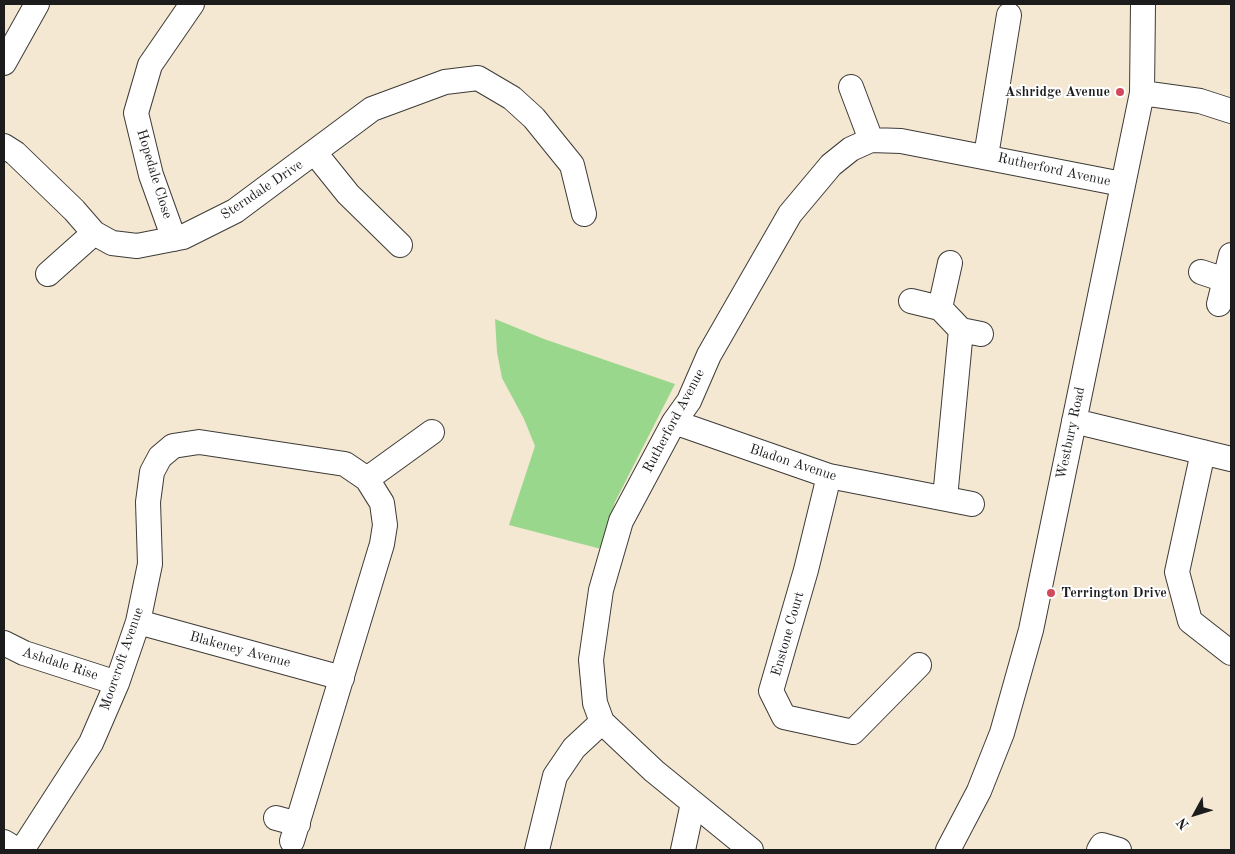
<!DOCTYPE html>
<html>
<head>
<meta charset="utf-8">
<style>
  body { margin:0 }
  #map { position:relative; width:1235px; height:854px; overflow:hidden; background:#f5e8d3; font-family:"Old Standard TT",serif }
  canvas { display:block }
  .frame { position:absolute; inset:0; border:5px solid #1c1c1c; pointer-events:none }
  .north { position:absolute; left:1170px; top:789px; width:50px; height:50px; -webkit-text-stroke:4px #fff; paint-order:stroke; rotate:231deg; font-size:14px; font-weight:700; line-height:20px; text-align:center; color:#1c1c1c }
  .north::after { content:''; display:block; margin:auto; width:18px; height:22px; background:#1c1c1c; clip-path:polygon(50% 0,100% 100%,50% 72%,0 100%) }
</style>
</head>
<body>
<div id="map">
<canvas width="1235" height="854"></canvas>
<div class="frame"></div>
<div class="north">N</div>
</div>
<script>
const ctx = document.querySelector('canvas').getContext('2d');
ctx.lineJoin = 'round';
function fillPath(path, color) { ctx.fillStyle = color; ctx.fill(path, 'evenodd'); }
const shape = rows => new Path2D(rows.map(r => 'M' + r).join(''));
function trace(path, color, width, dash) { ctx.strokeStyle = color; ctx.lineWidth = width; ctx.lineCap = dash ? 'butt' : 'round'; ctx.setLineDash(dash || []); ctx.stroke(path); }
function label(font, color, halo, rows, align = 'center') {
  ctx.font = font + ' "Old Standard TT",serif'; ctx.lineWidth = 4; ctx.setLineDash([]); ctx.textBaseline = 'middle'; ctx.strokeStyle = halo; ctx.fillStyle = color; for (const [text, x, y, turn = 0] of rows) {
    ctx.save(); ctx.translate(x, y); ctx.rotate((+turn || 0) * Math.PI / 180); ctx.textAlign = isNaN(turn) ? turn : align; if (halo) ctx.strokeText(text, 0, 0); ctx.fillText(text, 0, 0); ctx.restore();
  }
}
fillPath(shape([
  [495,319,544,339,675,384,615,502,601,549,509,525,535,446,524,419,502,378,497,352]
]), '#99d78c');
const street = shape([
  [4,63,37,4],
  [851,87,871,140],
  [1142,93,1200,101,1231,111],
  [4,146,15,153,74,210,94,233,112,243,137,246,183,237,235,211,372,109,445,82,478,78,512,98,534,118,572,165,584,214],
  [315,153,348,194,400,245],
  [986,156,1009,15],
  [174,239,151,175,136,113,150,65,192,4],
  [1201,272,1225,280],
  [48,274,94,233],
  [911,301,940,308],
  [1219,304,1231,255],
  [940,308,961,330,945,498],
  [940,308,950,263],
  [961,330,981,334],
  [1074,421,1231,459],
  [674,422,829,476,972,504],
  [1203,452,1177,572,1190,621,1231,653],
  [829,476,806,570,771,691,784,717,853,732,919,665],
  [367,479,432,432],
  [138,622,342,678],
  [4,643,24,653,117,683],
  [276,818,298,824],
  [4,842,17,850],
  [22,850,91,743,117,683,138,622,150,564,148,502,152,472,160,457,173,446,199,442,345,464,367,479,382,503,385,525,382,544,292,841],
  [537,850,555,776,574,748,602,722],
  [683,850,693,803],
  [751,850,654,771,602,722,595,703,591,660,601,590,621,521,674,422,689,401,709,355,790,214,831,165,851,149,871,140,901,141,1122,184],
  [948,850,979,791,1002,733,1031,630,1142,93,1143,4],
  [1099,850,1102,845,1119,850]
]);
trace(street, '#3d3b37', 26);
trace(street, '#fff', 24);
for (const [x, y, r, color] of [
  [1120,92,5,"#d1495b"],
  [1051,593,5,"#d1495b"]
]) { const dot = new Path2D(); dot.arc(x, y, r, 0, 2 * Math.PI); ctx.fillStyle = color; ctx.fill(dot); trace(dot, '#fff', 2); }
label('bold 14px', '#1c1c1c', '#fff', [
  ["Ashridge Avenue",1110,92],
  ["Terrington Drive",1061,593,"left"]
], 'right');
label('14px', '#1c1c1c', '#fff', [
  ["Rutherford Avenue",1054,170,12],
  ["Hopedale Close",154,174,73],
  ["Sterndale Drive",262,190,-34],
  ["Rutherford Avenue",674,421,-62],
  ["Westbury Road",1071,433,-78],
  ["Bladon Avenue",793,463,18],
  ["Enstone Court",788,634,-74],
  ["Blakeney Avenue",240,650,15],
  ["Moorcroft Avenue",122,659,-71],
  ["Ashdale Rise",60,664,18]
]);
</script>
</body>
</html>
